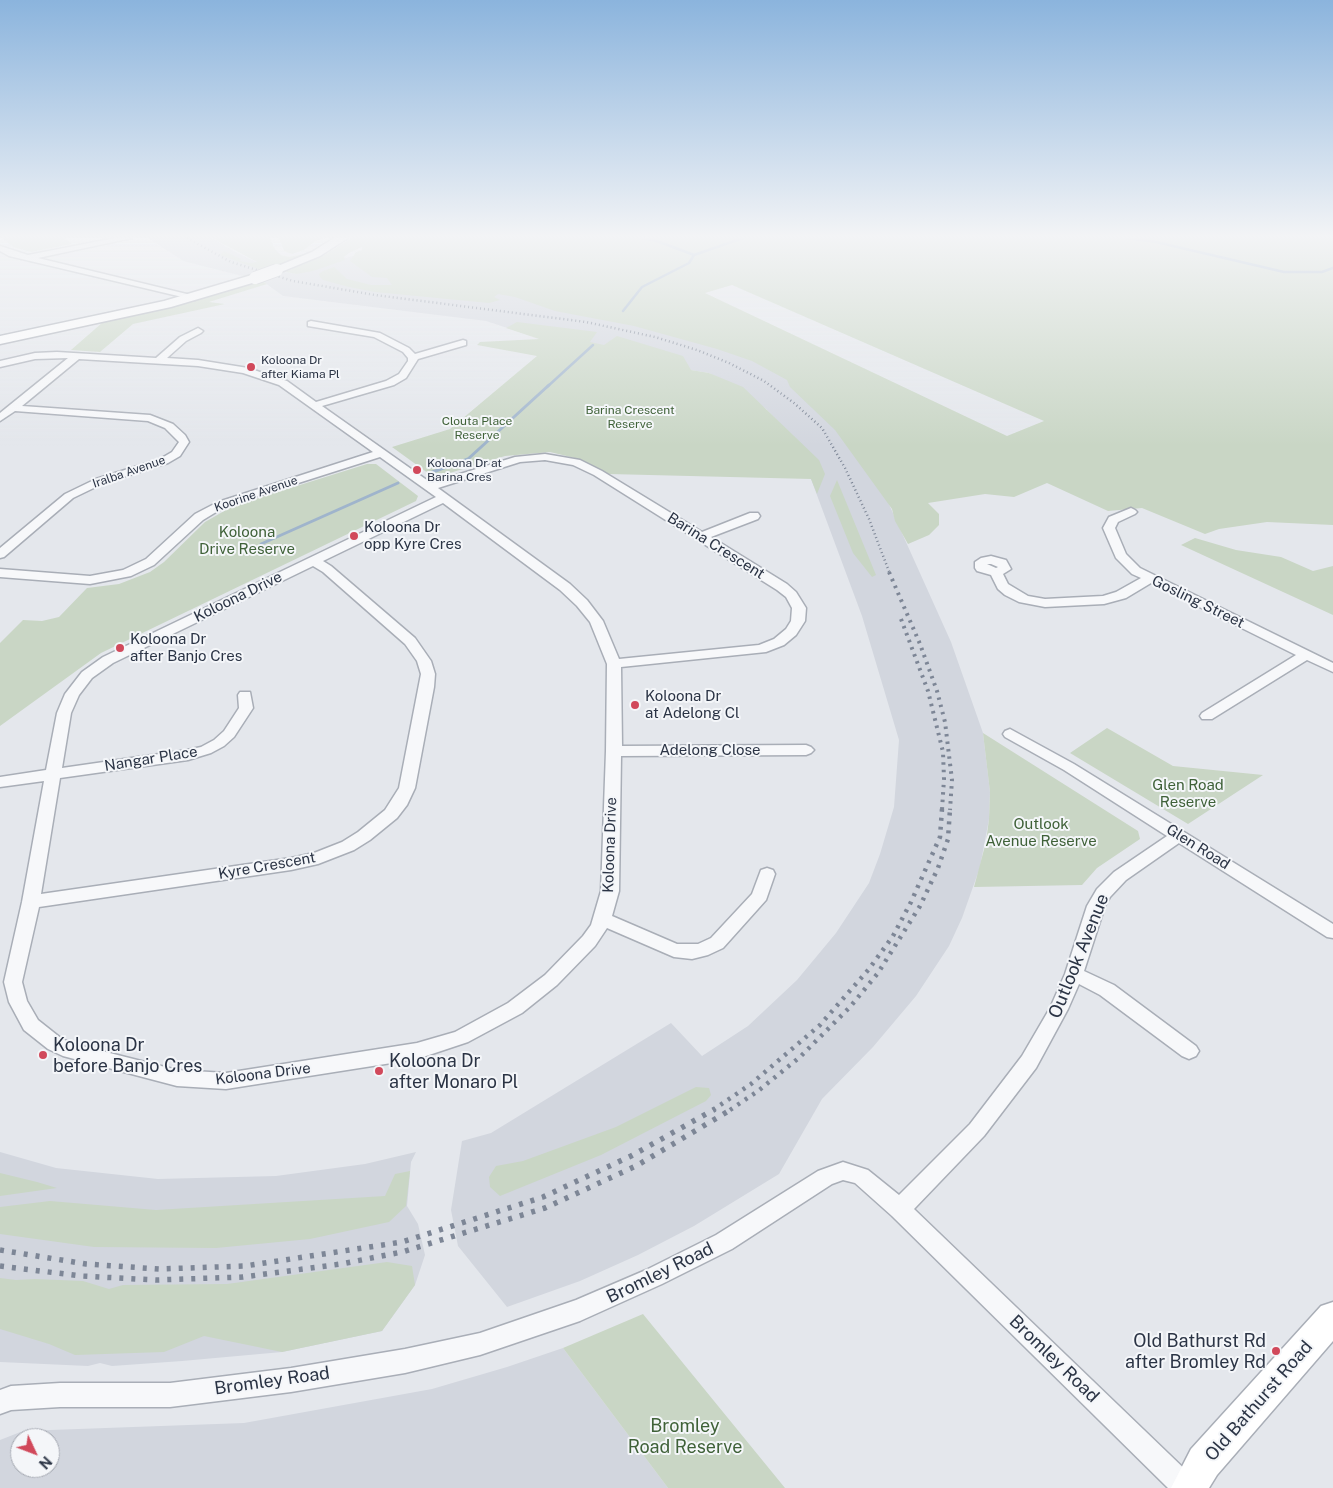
<!DOCTYPE html>
<html>
<head>
<meta charset="utf-8">
<style>
  body { margin:0 }
  #map { position:relative; width:1333px; height:1488px; overflow:hidden; background:#e4e7ec; font-family:"Public Sans",sans-serif }
  canvas { display:block }
  .north { position:absolute; left:10px; top:1428px; width:50px; height:50px; box-sizing:border-box; background:#f4f6f9; border:1px solid #a4a8b1; border-radius:50%; rotate:133deg; font-size:14px; font-weight:700; line-height:20px; text-align:center; color:#2b3445 }
  .north::after { content:''; display:block; margin:auto; width:18px; height:22px; background:#d1495b; clip-path:polygon(50% 0,100% 100%,50% 72%,0 100%) }
</style>
</head>
<body>
<div id="map">
<canvas width="1333" height="1488"></canvas>
<div class="north">N</div>
</div>
<script>
const ctx = document.querySelector('canvas').getContext('2d');
ctx.lineJoin = 'round';
function fillPath(path, color) { ctx.fillStyle = color; ctx.fill(path, 'evenodd'); }
const shape = rows => new Path2D(rows.map(r => 'M' + r).join(''));
function trace(path, color, width, dash) { ctx.strokeStyle = color; ctx.lineWidth = width; ctx.lineCap = dash ? 'butt' : 'round'; ctx.setLineDash(dash || []); ctx.stroke(path); }
function label(font, color, halo, rows, align = 'center') {
  ctx.font = font + ' "Public Sans",sans-serif'; ctx.lineWidth = 4; ctx.setLineDash([]); ctx.textBaseline = 'middle'; ctx.strokeStyle = halo; ctx.fillStyle = color; for (const [text, x, y, turn = 0] of rows) {
    ctx.save(); ctx.translate(x, y); ctx.rotate((+turn || 0) * Math.PI / 180); ctx.textAlign = isNaN(turn) ? turn : align; if (halo) ctx.strokeText(text, 0, 0); ctx.fillText(text, 0, 0); ctx.restore();
  }
}
fillPath(shape([
  [148,238,212,238,237,253,272,269,248,277,238,275,183,261],
  [358,255,596,306,747,357,809,391,883,491,951,642,983,733,990,792,989,819,980,867,962,918,949,946,916,996,873,1047,822,1099,779,1174,694,1226,638,1255,580,1281,507,1307,458,1246,451,1210,462,1141,491,1133,671,1023,702,1056,748,1026,797,980,836,933,869,883,880,854,894,807,899,740,862,616,811,479,793,438,766,409,735,387,709,373,584,353,486,321,283,296,261,280,285,272,296,274,338,259],
  [0,1152,56,1168,158,1179,276,1176,365,1164,416,1152,411,1162,407,1206,418,1224,425,1255,415,1285,382,1331,282,1352,182,1361,112,1366,100,1363,88,1366,0,1362],
  [563,1348,668,1488,0,1488,0,1440,23,1431,244,1423,432,1389,507,1367],
  [20,1438,50,1438,50,1468,20,1468]
]), '#d2d6de');
fillPath(shape([
  [2,238,64,238,72,244,31,252,13,247],
  [212,238,270,238,275,249,281,255,289,257,304,254,264,271,220,255,224,251,241,259,240,261,250,263,257,262],
  [279,238,325,238,317,240,304,250,292,254,284,251],
  [352,238,1333,238,1333,525,1267,522,1219,529,1205,534,1142,508,1108,511,1047,483,1014,497,985,494,928,503,939,514,939,525,929,535,908,544,895,521,892,509,835,430,790,387,787,380,752,361,717,349,634,326,555,311,515,297,498,294,494,297,500,300,489,303,375,292,349,287,323,280,320,277,319,274,323,271,334,267,347,279,371,285,392,285,387,278,372,277,350,261,356,252,362,250,362,247,349,253,344,257,345,260,313,271,296,274,285,272,321,257],
  [732,285,1044,421,1007,436,705,293],
  [261,280,267,284,209,302,225,304,133,324,100,352,71,350,103,322,210,296],
  [517,322,597,332,590,342,604,345,617,336,683,356,691,370,709,373,743,387,819,460,825,474,817,494,811,479,609,474,575,458,550,452,505,456,440,476,432,476,392,447,450,429,537,356,477,345,480,342,539,339,506,328],
  [367,464,376,464,418,496,416,501,101,653,0,726,0,643,23,620,42,621,59,617,87,588,119,584,150,572,164,562,205,522,233,506],
  [837,480,876,575,872,577,853,553,830,496],
  [1195,538,1236,550,1281,557,1313,571,1333,566,1333,615,1181,545],
  [1107,728,1173,766,1263,775,1188,824,1070,753],
  [983,733,1138,831,1140,839,1097,868,1082,885,974,887,986,842,989,819,990,792],
  [696,1087,709,1088,711,1095,706,1101,601,1155,500,1196,490,1187,489,1177,496,1166,523,1161,616,1127],
  [410,1171,406,1206,389,1222,310,1239,216,1248,94,1247,0,1234,0,1207,50,1201,156,1210,385,1196,395,1174],
  [0,1173,37,1182,57,1188,0,1196],
  [387,1262,412,1266,415,1285,382,1331,282,1352,204,1336,164,1352,75,1355,49,1344,0,1329,0,1278,16,1280,35,1279,83,1281,109,1289,123,1285,227,1284],
  [643,1314,785,1488,668,1488,563,1348]
]), '#c9d6c5');
trace(shape([
  [1126,238,1156,242,1284,272,1322,272,1333,268],
  [694,255,743,238],
  [623,311,642,287,689,263,694,255,657,241,642,238],
  [547,387,593,345]
]), '#9fb4cc', 2.5);
trace(shape([
  [430,473,468,459,549,385],
  [261,544,398,483]
]), '#9fb4cc', 3);
const minor = shape([
  [115,238,132,238,38,258,195,296,195,300,9,256,0,251,0,246,28,255,115,238],
  [311,321,380,333,409,348,415,354,463,340,466,341,466,345,418,359,406,378,394,385,322,406,431,483,515,457,545,454,580,460,602,471,702,532,750,513,758,513,760,516,758,519,711,537,787,584,796,592,806,608,805,621,796,635,784,645,766,652,621,667,622,746,806,745,811,747,814,750,811,753,806,755,621,756,619,891,612,916,677,944,698,944,711,938,752,894,761,870,767,868,773,870,775,874,766,900,723,948,708,955,692,959,674,957,607,928,595,946,557,985,522,1013,468,1042,417,1059,226,1089,177,1086,63,1056,48,1049,24,1030,9,1002,4,982,22,902,44,781,0,787,0,777,46,770,57,713,65,694,82,672,103,657,436,497,380,457,226,506,203,520,154,565,131,576,90,584,0,577,0,569,90,576,123,570,146,559,195,514,218,502,373,452,279,385,243,373,198,366,79,359,22,406,150,415,173,424,185,435,189,442,180,456,168,463,104,483,73,498,4,557,0,558,0,548,65,494,96,479,160,459,172,452,179,442,165,428,148,421,15,411,0,421,0,413,68,358,35,359,0,367,0,361,35,353,57,352,156,358,180,337,198,328,203,331,201,333,186,341,167,358,198,360,248,368,287,381,316,402,386,381,399,374,408,361,408,358,403,352,374,337,308,326,308,322,311,321],
  [545,460,573,465,594,475,777,590,786,597,792,608,791,621,786,629,774,639,759,645,619,659,603,621,587,600,570,584,438,488,520,462,545,460],
  [443,503,560,590,577,606,590,622,607,664,606,751,601,891,591,925,583,936,545,975,508,1003,455,1032,417,1043,226,1073,177,1070,74,1044,62,1039,38,1020,27,1001,22,982,39,907,291,870,318,864,354,850,370,840,397,818,407,805,415,788,434,687,435,674,431,661,415,638,331,566,323,561,443,503],
  [313,566,323,572,405,644,417,661,421,674,399,788,385,810,358,832,342,842,314,853,291,858,41,894,60,778,188,760,211,753,224,746,234,737,253,708,250,692,240,692,238,695,239,708,224,731,214,740,201,747,187,750,62,768,71,713,79,695,92,678,113,663,313,566],
  [1131,508,1135,510,1137,512,1135,514,1118,522,1115,528,1126,554,1140,568,1333,663,1333,672,1307,660,1212,719,1202,719,1200,716,1202,713,1296,655,1151,583,1126,598,1104,604,1045,607,1019,602,1005,595,998,589,991,575,977,571,975,568,975,562,981,558,991,556,1006,560,1011,569,1003,574,1008,584,1028,596,1045,599,1103,596,1116,592,1141,578,1132,574,1116,558,1103,528,1109,517,1131,508],
  [987,564,991,564,998,567,996,568,987,564],
  [1010,729,1074,764,1333,924,1333,938,1327,937,1179,843,1126,880,1110,897,1105,906,1084,971,1114,985,1196,1046,1199,1051,1196,1056,1189,1059,1182,1056,1100,995,1079,984,1068,1009,1036,1068,984,1136,914,1209,1195,1479,1199,1488,1168,1488,892,1216,855,1183,843,1180,832,1184,732,1249,662,1284,580,1321,480,1355,405,1373,291,1392,170,1407,60,1407,11,1410,0,1414,0,1390,11,1386,60,1383,170,1383,291,1368,405,1349,480,1333,576,1300,646,1270,716,1235,818,1171,843,1162,868,1170,899,1195,970,1124,1022,1056,1050,1008,1065,974,1087,906,1097,889,1114,872,1167,836,1064,770,1005,737,1003,734,1005,731,1010,729]
]);
const secondary = shape([
  [334,238,348,238,320,256,281,272,273,272,271,270,273,268,312,252,334,238],
  [255,274,261,278,259,281,171,307,0,344,0,336,164,301,255,274],
  [1333,1302,1333,1341,1217,1475,1209,1488,1171,1488,1191,1449,1321,1306,1333,1302]
]);
trace(minor, '#a9aeb7', 3);
trace(secondary, '#a9aeb7', 3);
fillPath(minor, '#f7f8fa');
fillPath(secondary, '#fff');
trace(shape([
  [187,238,231,262,293,281,375,295,586,322,655,337,697,350,729,363,764,381,794,403,822,428,845,468,869,519,890,574]
]), '#7d8696', 2.5, [1, 3]);
trace(shape([
  [889,572,920,644,937,691,945,722,952,780,950,810],
  [901,619,928,691,943,752,944,779,942,810]
]), '#7d8696', 4, [2.5, 5]);
trace(shape([
  [713,1110,751,1084,820,1025,869,969,893,936,911,902,940,837,942,809],
  [730,1110,758,1091,800,1057,850,1007,878,973,920,906,938,868,948,839,950,809]
]), '#7d8696', 4.5, [3, 6]);
trace(shape([
  [0,1250,86,1264,159,1269,245,1266,402,1242,543,1197,631,1156,715,1109],
  [0,1266,81,1276,156,1280,243,1277,341,1264,402,1252,545,1208,636,1166,732,1109]
]), '#7d8696', 5.5, [4, 8]);
const secondaryBridge = shape([
  [255,278,277,270]
]);
trace(secondaryBridge, '#a9aeb7', 14, []);
trace(secondaryBridge, '#fff', 12);
const sky = ctx.createLinearGradient(0, 0, 0, 446);
sky.addColorStop(0, '#8bb4dd');
sky.addColorStop(0.53, '#f3f4f6');
sky.addColorStop(1, '#f3f4f600');
ctx.fillStyle = sky;
ctx.fillRect(0, 0, 1333, 446);
for (const [x, y, r, color] of [
  [251,367,5,"#d1495b"],
  [417,470,5,"#d1495b"],
  [354,536,5,"#d1495b"],
  [120,648,5,"#d1495b"],
  [635,705,5,"#d1495b"],
  [43,1055,5,"#d1495b"],
  [379,1071,5,"#d1495b"],
  [1276,1351,5,"#d1495b"]
]) { const dot = new Path2D(); dot.arc(x, y, r, 0, 2 * Math.PI); ctx.fillStyle = color; ctx.fill(dot); trace(dot, '#f4f6f9', 2); }
label('12px', '#2b3445', '#f4f6f9', [
  ["Koloona Dr",261,360],
  ["after Kiama Pl",261,374],
  ["Koloona Dr at",427,463],
  ["Barina Cres",427,477]
], 'left');
label('12px', '#3f6138', '#f4f6f9', [
  ["Barina Crescent",630,410],
  ["Reserve",630,424],
  ["Clouta Place",477,421],
  ["Reserve",477,435]
]);
label('12px', '#2b3445', '#f4f6f9', [
  ["Iralba Avenue",129,472,-19],
  ["Koorine Avenue",256,494,-19]
]);
label('15px', '#2b3445', '#f4f6f9', [
  ["Koloona Dr",364,527],
  ["opp Kyre Cres",364,544],
  ["Koloona Dr",130,639],
  ["after Banjo Cres",130,656],
  ["Koloona Dr",645,696],
  ["at Adelong Cl",645,713]
], 'left');
label('15px', '#3f6138', '#f4f6f9', [
  ["Koloona",247,532],
  ["Drive Reserve",247,549],
  ["Glen Road",1188,785],
  ["Reserve",1188,802],
  ["Outlook",1041,824],
  ["Avenue Reserve",1041,841]
]);
label('15px', '#2b3445', '#f4f6f9', [
  ["Barina Crescent",716,546,32],
  ["Koloona Drive",238,597,-26],
  ["Gosling Street",1198,602,26],
  ["Adelong Close",710,750],
  ["Nangar Place",151,759,-9],
  ["Koloona Drive",610,845,-88],
  ["Glen Road",1198,847,32],
  ["Kyre Crescent",267,866,-10],
  ["Koloona Drive",263,1074,-7]
]);
label('18px', '#2b3445', '#f4f6f9', [
  ["Outlook Avenue",1079,956,-68],
  ["Bromley Road",660,1273,-26],
  ["Bromley Road",1054,1359,44],
  ["Bromley Road",272,1381,-8],
  ["Old Bathurst Road",1259,1401,-49]
]);
label('18px', '#2b3445', '#f4f6f9', [
  ["Koloona Dr",53,1045],
  ["before Banjo Cres",53,1066],
  ["Koloona Dr",389,1061],
  ["after Monaro Pl",389,1082],
  ["Old Bathurst Rd",1266,1341,"right"],
  ["after Bromley Rd",1266,1362,"right"]
], 'left');
label('18px', '#3f6138', '#f4f6f9', [
  ["Bromley",685,1426],
  ["Road Reserve",685,1447]
]);
</script>
</body>
</html>
